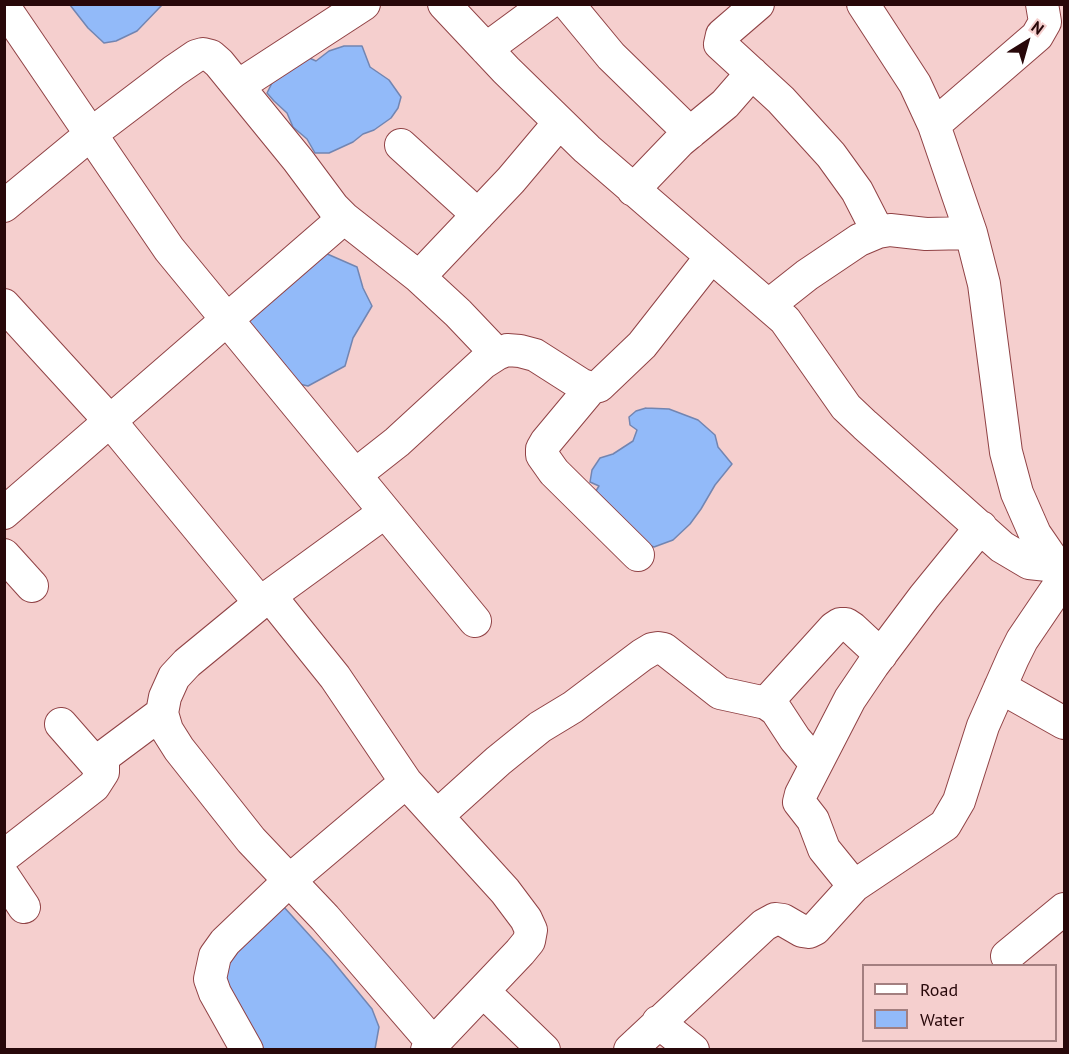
<!DOCTYPE html>
<html>
<head>
<meta charset="utf-8">
<style>
  body { margin:0 }
  #map { position:relative; width:1069px; height:1054px; overflow:hidden; background:#f5cfce; font-family:"PT Sans",sans-serif }
  canvas { display:block }
  .frame { position:absolute; inset:0; border:6px solid #28080a; pointer-events:none }
  .legend { position:absolute; left:862px; top:964px; width:195px; height:78px; box-sizing:border-box; background:#f5cfce; border:2px solid #a37f80; margin:0; padding:8px 10px; list-style:none; font-size:18px; color:#28080a }
  .legend li { display:flex; align-items:center; gap:12px; height:30px }
  .legend b { width:30px; border:2px solid #a37f80 }
  .north { position:absolute; left:997px; top:12px; width:60px; height:60px; -webkit-text-stroke:4px #f5cfce; paint-order:stroke; rotate:37deg; font-size:16px; font-weight:700; line-height:24px; text-align:center; color:#28080a }
  .north::after { content:''; display:block; margin:auto; width:21px; height:27px; background:#28080a; clip-path:polygon(50% 0,100% 100%,50% 72%,0 100%) }
</style>
</head>
<body>
<div id="map">
<canvas width="1069" height="1054"></canvas>
<div class="frame"></div>
<ul class="legend">
<li><b style="height:8px;background:#fff"></b>Road</li>
<li><b style="height:16px;background:#92baf9"></b>Water</li>
</ul>
<div class="north">N</div>
</div>
<script>
const ctx = document.querySelector('canvas').getContext('2d');
ctx.lineJoin = 'round';
function fillPath(path, color) { ctx.fillStyle = color; ctx.fill(path, 'evenodd'); }
const shape = rows => new Path2D(rows.map(r => 'M' + r).join(''));
function trace(path, color, width, dash) { ctx.strokeStyle = color; ctx.lineWidth = width; ctx.lineCap = dash ? 'butt' : 'round'; ctx.setLineDash(dash || []); ctx.stroke(path); }
const water = shape([
  [70,5,162,5,137,31,116,41,104,43,88,28,70,5],
  [344,46,362,46,370,67,389,80,401,97,398,108,391,118,374,130,363,134,353,142,329,153,315,153,307,139,293,127,287,113,274,101,267,93,273,81,305,56,316,61,329,51,344,46],
  [325,253,357,267,363,288,372,306,353,338,345,366,308,386,286,381,242,314,325,253],
  [646,408,669,409,698,420,715,435,718,447,732,464,715,485,701,509,690,524,673,540,654,547,637,541,594,494,599,486,590,482,592,470,600,458,613,454,633,441,637,430,630,425,629,417,636,411,646,408],
  [283,906,331,959,372,1009,379,1027,375,1049,252,1049,227,1006,224,954,283,906]
]);
fillPath(water, '#92baf9');
trace(water, '#7285b1', 1.5);
const minor = shape([
  [5,4,7,11,169,249,475,621],
  [444,4,506,70,587,149,785,320,846,407,865,425,1002,547,1029,563,1057,566],
  [568,4,611,56,690,133],
  [758,4,722,35,720,44,781,100,831,155,857,191,878,232],
  [863,4,915,84,934,125,971,233,984,284,1006,452,1017,493,1035,534,1057,566,1064,573],
  [486,49,547,4],
  [238,86,364,4],
  [934,125,1037,36,1045,22,1042,4],
  [401,145,478,215],
  [633,190,680,141,725,104,752,73],
  [4,206,91,134,174,71,196,56,203,54,211,56,219,63,298,160,333,207,344,218,419,277,458,313,497,354],
  [419,277,511,180,559,123],
  [4,305,110,421,260,603],
  [769,305,807,275,859,240,878,232,890,230,926,234,971,233],
  [591,388,546,442,542,449,542,455,554,472,638,555],
  [355,475,397,442,483,363,497,354,507,350,520,351,535,355,582,385,591,388,599,386,642,345,711,257],
  [385,512,260,603,187,663,174,677,165,697,162,713,167,730,179,749,251,840,325,918,433,1043],
  [4,513,344,218],
  [4,555,32,586],
  [270,596,335,677,406,782,505,891,526,919,531,930,529,941,520,952,427,1050],
  [1000,687,1064,723],
  [766,703,834,628,840,624,846,624,852,628,881,655],
  [61,724,103,772],
  [437,816,498,761,540,727,573,707,642,655,652,649,658,648,664,649,720,693,766,703,776,710,795,739,816,764],
  [4,856,94,786,103,772,103,761,107,754,162,713],
  [4,877,24,907],
  [854,886,824,849,813,820,799,802,801,794,850,699,873,665,924,597,981,527],
  [1007,956,1064,909],
  [483,991,544,1050],
  [658,1022,693,1050],
  [247,1050,215,993,210,979,215,956,225,942,290,880,406,782],
  [630,1050,764,925,775,919,783,920,802,931,809,932,815,929,854,886,945,825,959,801,983,726,1013,658,1022,640,1064,578]
]);
trace(minor, '#904245', 34);
trace(minor, '#fff', 32);
</script>
</body>
</html>
